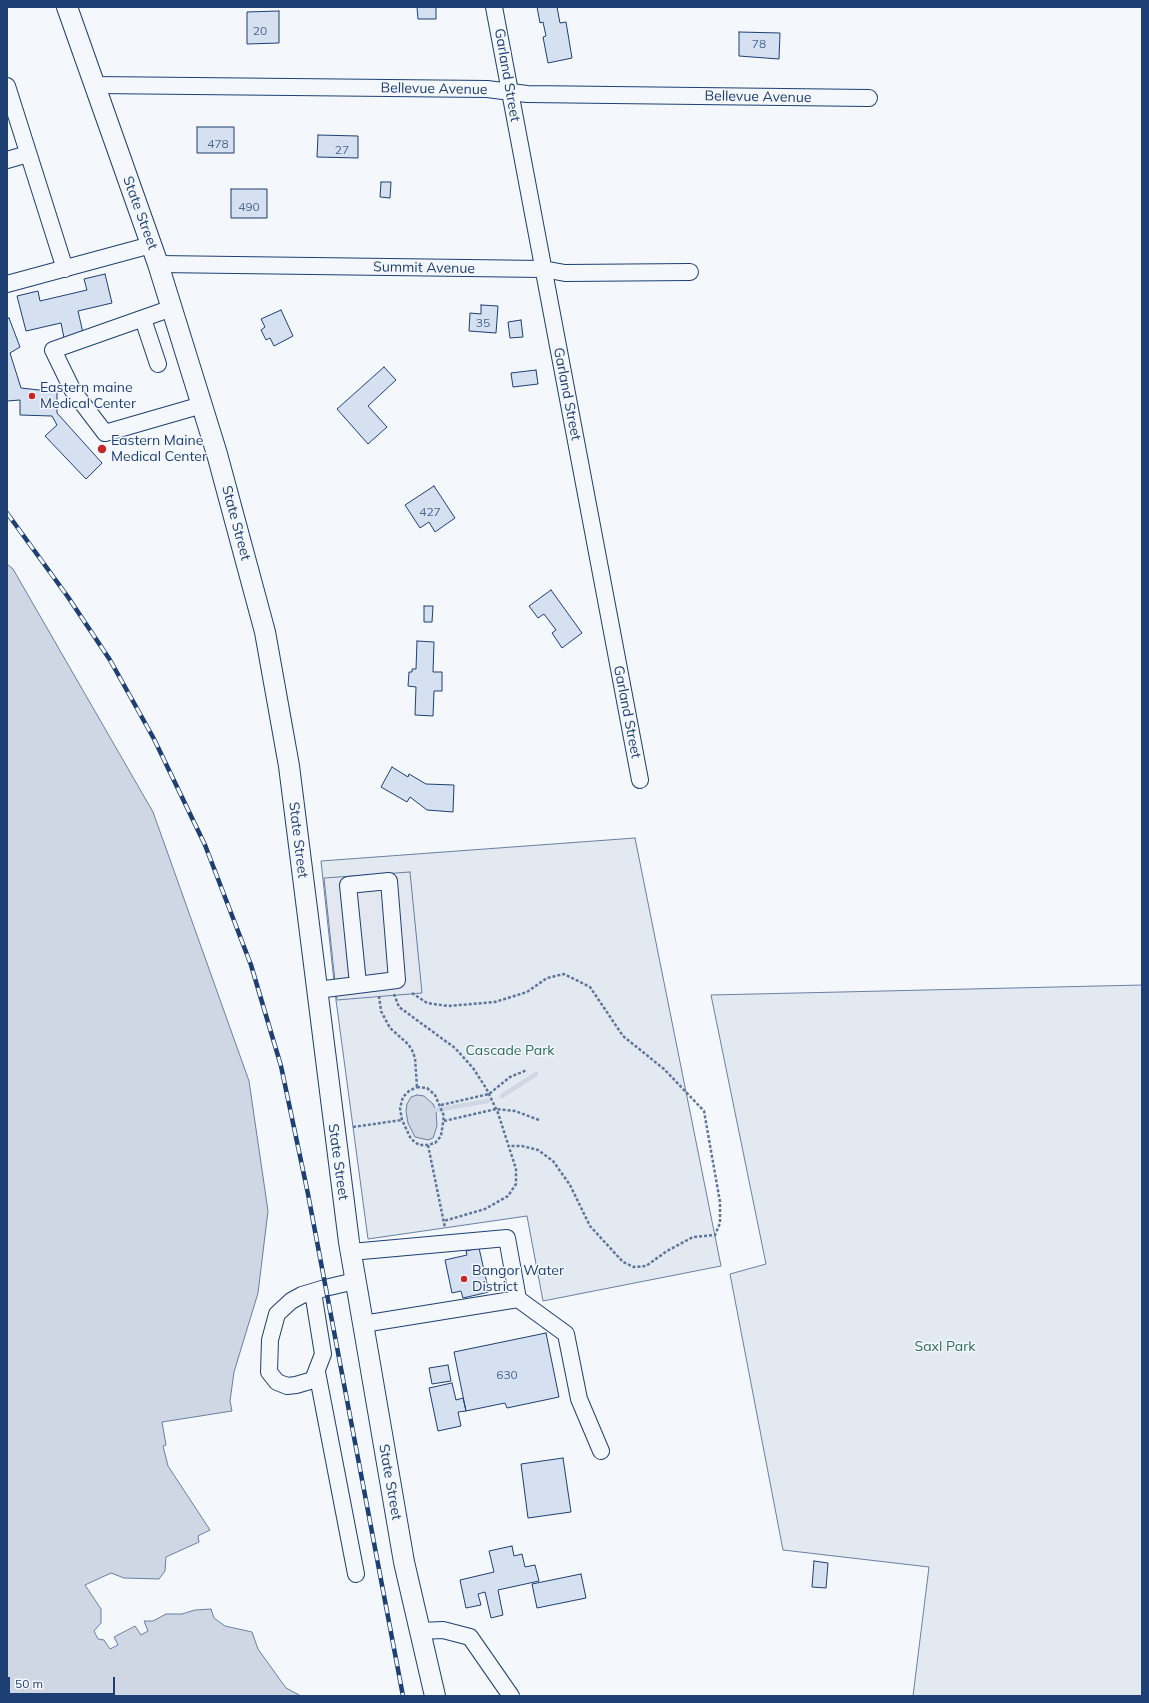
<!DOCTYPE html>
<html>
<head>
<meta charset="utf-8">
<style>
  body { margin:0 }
  #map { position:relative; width:1149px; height:1703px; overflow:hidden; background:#f4f7fb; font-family:Mulish,sans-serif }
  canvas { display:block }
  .frame { position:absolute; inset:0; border:8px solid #1d3f73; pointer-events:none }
  .scale { position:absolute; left:8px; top:1677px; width:107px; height:18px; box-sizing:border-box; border:2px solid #1d3f73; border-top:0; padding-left:5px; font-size:12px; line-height:14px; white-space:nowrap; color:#1d3f73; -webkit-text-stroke:3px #f4f7fb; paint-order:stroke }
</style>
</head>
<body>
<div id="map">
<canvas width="1149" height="1703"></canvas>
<div class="frame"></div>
<div class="scale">50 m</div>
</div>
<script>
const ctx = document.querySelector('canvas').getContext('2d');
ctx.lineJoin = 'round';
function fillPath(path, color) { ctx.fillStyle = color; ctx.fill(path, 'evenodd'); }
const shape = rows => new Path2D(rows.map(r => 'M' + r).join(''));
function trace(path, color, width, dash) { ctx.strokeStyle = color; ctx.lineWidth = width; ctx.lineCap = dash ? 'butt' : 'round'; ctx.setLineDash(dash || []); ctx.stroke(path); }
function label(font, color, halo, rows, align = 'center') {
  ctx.font = font + ' Mulish,sans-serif'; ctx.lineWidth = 3; ctx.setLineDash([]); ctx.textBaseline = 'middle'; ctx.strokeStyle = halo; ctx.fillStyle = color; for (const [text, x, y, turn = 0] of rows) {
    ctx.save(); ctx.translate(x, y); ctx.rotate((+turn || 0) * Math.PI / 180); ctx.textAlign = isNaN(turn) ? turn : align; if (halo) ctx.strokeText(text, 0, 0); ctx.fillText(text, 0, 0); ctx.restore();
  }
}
const green = shape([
  [635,838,721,1266,543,1301,527,1216,368,1239,336,1000,321,861,635,838],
  [1142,985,1142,1696,913,1696,929,1567,783,1550,730,1274,766,1264,711,995,1142,985]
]);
fillPath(green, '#e3e9f0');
trace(green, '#687fa3', 1);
const parking = shape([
  [410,872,422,993,337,1000,324,878,410,872]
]);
fillPath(parking, '#e3e8f0');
trace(parking, '#687fa3', 1);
const water = shape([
  [7,564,13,569,153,812,249,1081,268,1211,258,1293,234,1372,230,1401,232,1411,162,1422,166,1445,163,1446,168,1466,210,1530,198,1536,199,1542,166,1557,165,1571,159,1579,124,1578,111,1573,85,1585,101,1609,101,1623,94,1631,98,1639,104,1640,110,1649,118,1645,114,1637,135,1626,141,1635,148,1631,144,1621,153,1621,166,1614,182,1614,195,1610,211,1609,214,1618,225,1626,252,1632,258,1649,286,1688,301,1696,7,1696,7,564],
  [417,1095,424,1096,433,1104,436,1110,437,1126,433,1138,428,1140,415,1137,408,1123,406,1111,407,1104,411,1097,417,1095]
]);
fillPath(water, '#cfd7e4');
trace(water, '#687fa3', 1);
trace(shape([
  [502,1096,536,1074],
  [436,1110,488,1101]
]), '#cfd7e4', 4.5);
const building = shape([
  [417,7,436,7,436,19,418,19,417,7],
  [537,7,557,7,560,23,566,22,572,58,548,63,543,37,546,36,543,22,540,23,537,7],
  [279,11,279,43,247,44,247,12,279,11],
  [739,32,780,33,779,59,739,56,739,32],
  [197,127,234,127,234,153,197,153,197,127],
  [318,135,358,136,358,158,317,157,318,135],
  [381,182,391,182,390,198,380,197,381,182],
  [231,189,267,189,267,218,231,218,231,189],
  [105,274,112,303,78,311,83,333,64,338,61,323,26,331,17,296,38,291,40,301,87,290,84,279,105,274],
  [481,305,498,306,496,333,469,331,470,313,481,314,481,305],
  [281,310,293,336,274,346,270,338,266,340,261,330,265,327,261,319,281,310],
  [9,318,20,347,10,353,21,388,57,392,57,413,102,463,86,479,45,436,57,425,52,416,20,415,20,400,7,401,7,319,9,318],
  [521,320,523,337,510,338,508,322,521,320],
  [384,367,396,380,368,406,387,427,368,444,337,409,384,367],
  [536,370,538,384,513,387,511,373,536,370],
  [434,486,455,518,435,532,429,522,420,528,405,505,434,486],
  [551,590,582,633,562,648,552,633,556,630,544,614,538,618,529,606,551,590],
  [424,606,433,606,432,622,424,622,424,606],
  [417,641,434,642,433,672,442,672,442,691,434,691,433,716,415,715,416,687,408,686,409,672,412,672,412,669,416,669,417,641],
  [392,767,408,777,409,774,426,784,454,785,453,812,427,810,410,797,407,802,381,787,392,767],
  [479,1248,489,1292,463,1298,461,1291,452,1293,445,1260,467,1255,466,1251,479,1248],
  [546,1333,559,1397,507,1408,505,1403,466,1411,454,1352,546,1333],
  [448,1365,451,1381,432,1384,429,1368,448,1365],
  [452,1383,456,1400,463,1398,466,1411,458,1412,461,1426,438,1431,429,1388,452,1383],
  [563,1458,571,1512,528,1518,521,1464,563,1458],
  [512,1546,514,1556,522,1554,525,1567,535,1565,539,1581,498,1590,503,1615,491,1618,485,1592,478,1594,481,1605,466,1608,460,1580,494,1572,489,1551,512,1546],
  [814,1561,828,1563,826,1588,812,1587,814,1561],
  [581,1574,586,1598,537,1608,532,1584,581,1574]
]);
fillPath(building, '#d5e0f0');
trace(building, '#1d3f73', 1);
const minor = shape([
  [494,7,640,780],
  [95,85,487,89,527,94,869,98],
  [7,86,65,269],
  [7,160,28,154],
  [158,264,543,269,565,273,690,272],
  [7,284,151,245],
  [172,308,53,350,73,391,105,433,202,405],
  [143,319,158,364],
  [317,990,397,980,389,881,348,885,358,984],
  [351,1252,507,1238,518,1299,363,1324],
  [313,1292,323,1354,313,1380,296,1385,287,1386,277,1382,269,1372,270,1340,277,1314,291,1301,302,1295,325,1288,355,1281],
  [518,1299,566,1334,579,1399,601,1451],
  [317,1372,356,1574],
  [419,1631,443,1630,470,1637,511,1696]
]);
const major = shape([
  [67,7,158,264,217,454,265,632,289,766,349,1242,404,1562,435,1696]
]);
trace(minor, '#1d3f73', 18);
trace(major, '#1d3f73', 22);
trace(shape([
  [412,993,427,1003,448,1006,495,1002,527,992,547,978,564,974,590,987,623,1036,664,1069,704,1111,720,1202,720,1223,715,1235,693,1237,667,1251,646,1266,634,1267,623,1262,590,1226,570,1185,553,1161,538,1150,522,1146,510,1146],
  [394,994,399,1007,455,1048,473,1068,486,1088,498,1113,516,1169,516,1184,508,1196,485,1209,444,1221],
  [379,996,381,1011,390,1028,408,1044,412,1050,415,1058,417,1087],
  [417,1087,427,1088,435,1095,444,1116,441,1136,435,1143,428,1145,419,1145,411,1139,402,1120,400,1108,403,1097,409,1091,417,1087],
  [441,1105,489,1094,510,1077,527,1070],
  [444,1121,496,1109,515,1111,539,1120],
  [353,1127,402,1120],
  [428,1145,445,1228]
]), '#5e769c', 2.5, [3, 2]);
trace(minor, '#f4f7fb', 16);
trace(major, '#f4f7fb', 20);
const rail = shape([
  [7,513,68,597,110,660,154,739,205,845,251,965,281,1066,308,1194,403,1696]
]);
trace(rail, '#1d3f73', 4.5);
trace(rail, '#f4f7fb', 3, [9]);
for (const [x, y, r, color] of [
  [32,396,4,"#c62828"],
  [102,449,5,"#c62828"],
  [464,1279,4,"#c62828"]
]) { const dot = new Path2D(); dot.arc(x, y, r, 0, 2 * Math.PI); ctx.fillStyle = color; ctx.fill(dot); trace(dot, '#f4f7fb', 1.5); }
label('12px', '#4b6792', null, [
  ["20",260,31],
  ["78",759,44],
  ["478",218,144],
  ["27",342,150],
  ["490",249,207],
  ["35",483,323],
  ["427",430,512],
  ["630",507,1375]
]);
label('14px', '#1d3f73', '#f4f7fb', [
  ["Garland Street",507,75,80],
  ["Bellevue Avenue",434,89,1],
  ["Bellevue Avenue",758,97,1],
  ["State Street",140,213,70],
  ["Summit Avenue",424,268,1],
  ["Garland Street",567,394,79],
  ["State Street",236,523,75],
  ["Garland Street",627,712,79],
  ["State Street",298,840,83],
  ["State Street",338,1162,82],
  ["State Street",390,1482,80]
]);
label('14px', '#1d3f73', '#f4f7fb', [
  ["Eastern maine",40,388],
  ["Medical Center",40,404],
  ["Eastern Maine",111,441],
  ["Medical Center",111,457],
  ["Bangor Water",472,1271],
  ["District",472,1287]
], 'left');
label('14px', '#2c6c60', '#f4f7fb', [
  ["Cascade Park",510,1051],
  ["Saxl Park",945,1347]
]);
</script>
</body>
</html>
